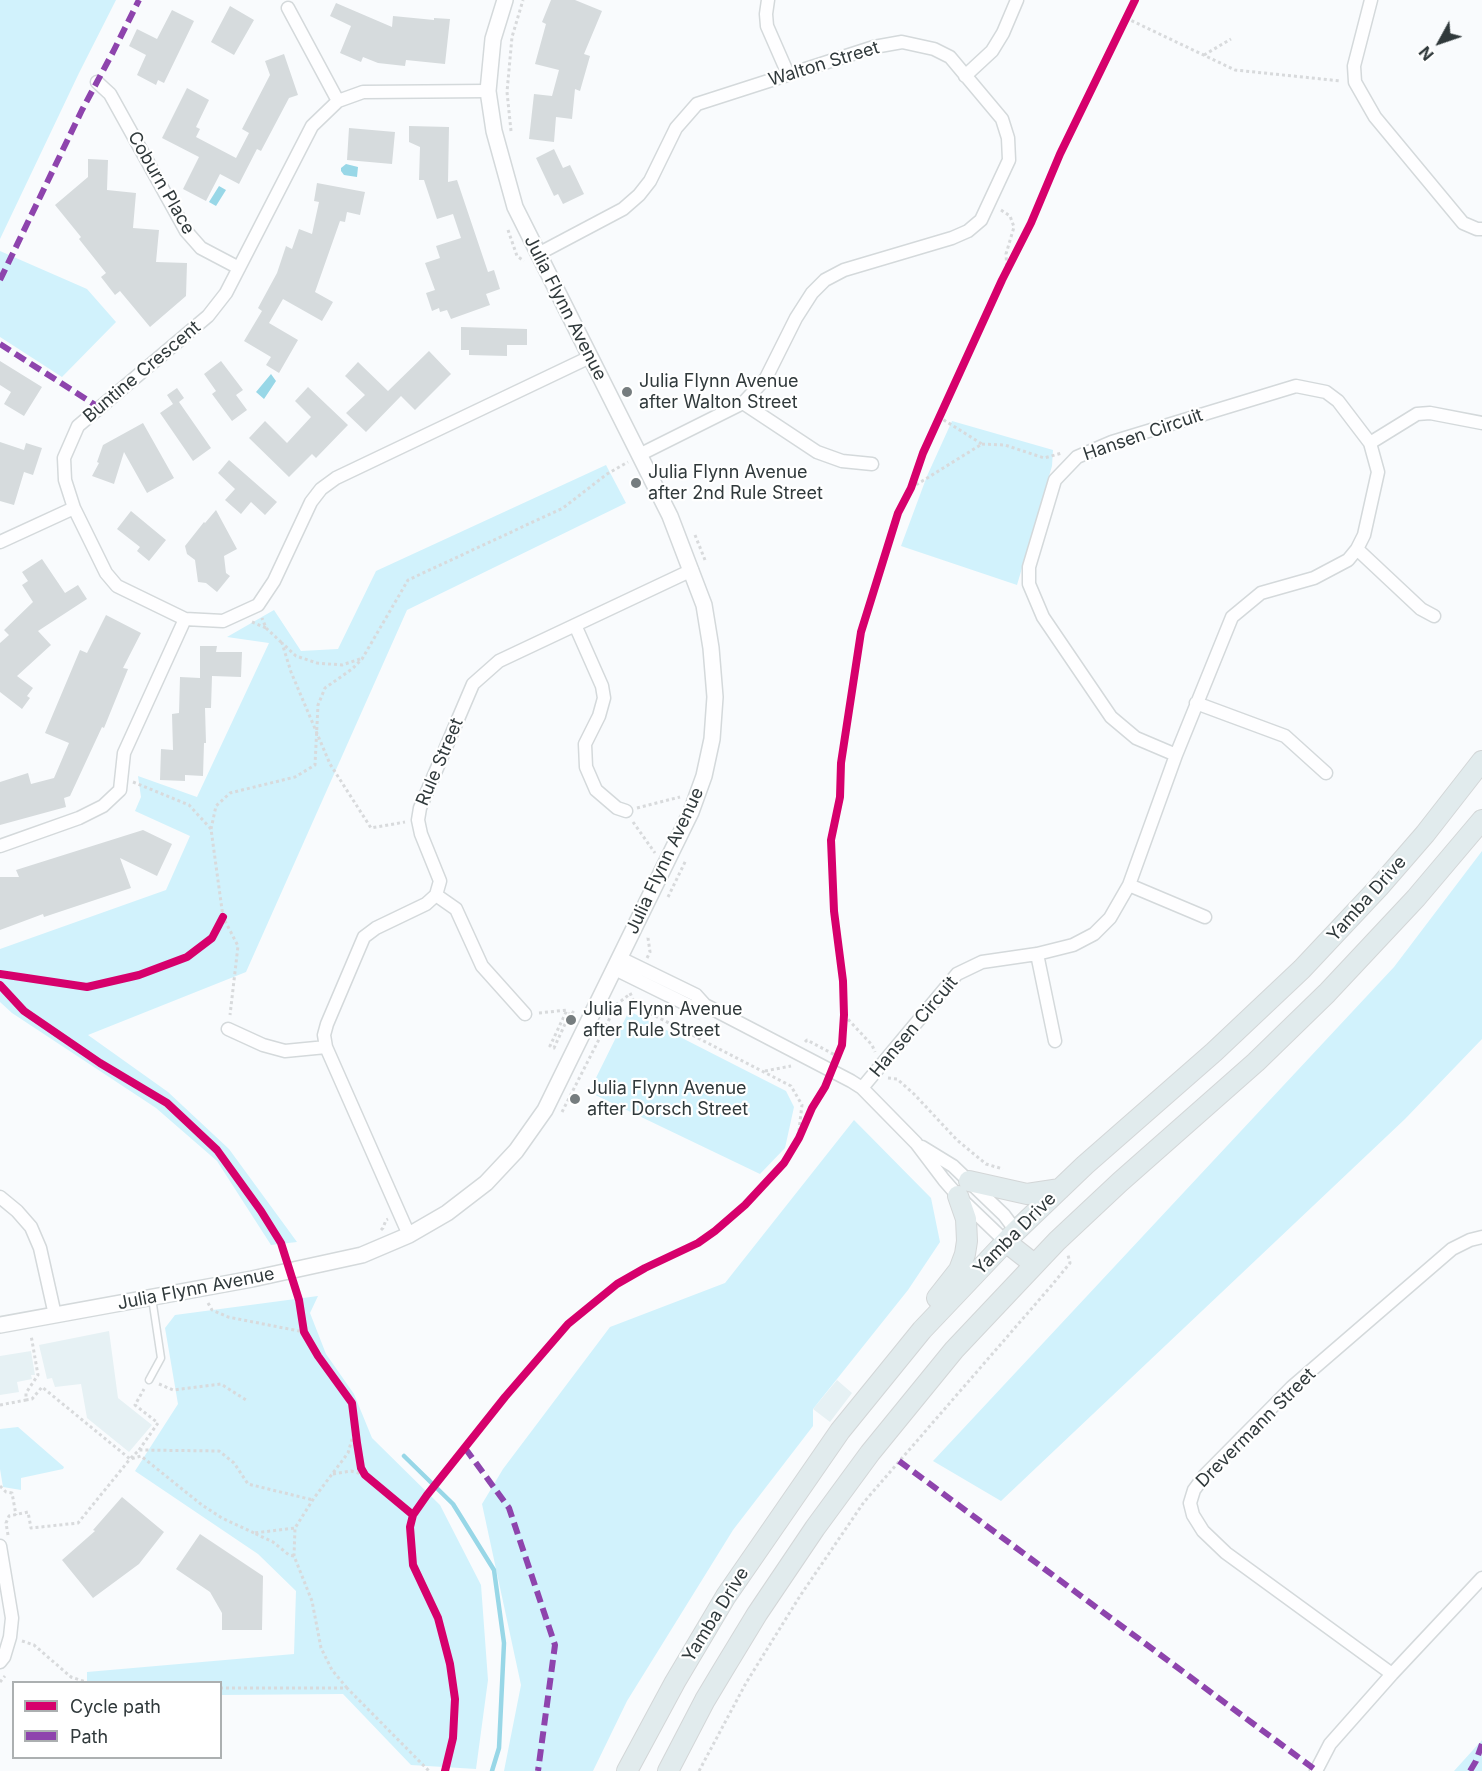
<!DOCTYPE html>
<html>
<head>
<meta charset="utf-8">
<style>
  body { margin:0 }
  #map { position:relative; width:1482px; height:1771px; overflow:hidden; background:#f9fbfd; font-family:Inter,sans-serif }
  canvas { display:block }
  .legend { position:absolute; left:12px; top:1681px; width:210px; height:78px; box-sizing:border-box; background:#fff; border:2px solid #acb0b1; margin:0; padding:8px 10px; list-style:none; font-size:18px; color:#30393b }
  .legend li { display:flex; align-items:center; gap:12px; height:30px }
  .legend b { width:30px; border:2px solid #acb0b1 }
  .north { position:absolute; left:1410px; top:12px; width:60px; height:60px; -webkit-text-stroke:4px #fff; paint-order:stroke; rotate:230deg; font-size:16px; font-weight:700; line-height:24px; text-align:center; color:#30393b }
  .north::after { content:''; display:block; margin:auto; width:21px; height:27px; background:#30393b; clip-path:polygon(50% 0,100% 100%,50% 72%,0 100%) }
</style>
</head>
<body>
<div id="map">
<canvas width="1482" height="1771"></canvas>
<ul class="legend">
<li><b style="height:8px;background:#d6006c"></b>Cycle path</li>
<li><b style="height:8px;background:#8e44ad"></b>Path</li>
</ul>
<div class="north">N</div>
</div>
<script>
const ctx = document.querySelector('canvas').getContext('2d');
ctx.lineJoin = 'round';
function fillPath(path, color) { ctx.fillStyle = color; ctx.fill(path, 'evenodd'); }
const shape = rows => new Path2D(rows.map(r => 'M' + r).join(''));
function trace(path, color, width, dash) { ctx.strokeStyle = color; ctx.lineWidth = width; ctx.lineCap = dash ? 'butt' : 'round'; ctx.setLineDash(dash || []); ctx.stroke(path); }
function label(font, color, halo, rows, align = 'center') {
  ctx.font = font + ' Inter,sans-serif'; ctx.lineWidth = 4.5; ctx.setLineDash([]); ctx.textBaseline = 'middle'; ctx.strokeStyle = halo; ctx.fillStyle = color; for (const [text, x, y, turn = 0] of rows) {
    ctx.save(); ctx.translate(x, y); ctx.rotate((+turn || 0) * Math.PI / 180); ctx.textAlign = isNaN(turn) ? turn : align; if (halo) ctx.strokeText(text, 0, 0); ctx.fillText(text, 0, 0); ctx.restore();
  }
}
fillPath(shape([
  [109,1331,118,1398,152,1425,129,1452,87,1418,81,1384,55,1387,52,1378,47,1379,39,1345],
  [31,1351,35,1375,31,1375,32,1379,17,1382,19,1392,0,1395,0,1356],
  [837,1380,852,1393,830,1422,813,1409]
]), '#e6f1f4');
fillPath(shape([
  [0,0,116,0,79,73,0,239],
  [0,251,87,289,116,322,62,377,0,337],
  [952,421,1053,450,1052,466,1017,585,901,546,927,476],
  [606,465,626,503,407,610,246,972,88,1035,168,1092,229,1149,297,1242,271,1245,217,1161,156,1108,12,1013,0,1002,0,949,166,890,190,836,135,811,141,797,138,776,197,797,269,643,227,637,274,610,301,651,338,649,376,571],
  [1482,851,1482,1039,1405,1119,1001,1501,933,1461,1394,967],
  [629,1011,786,1091,794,1107,785,1148,760,1174,589,1092],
  [854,1120,931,1198,940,1242,908,1290,813,1409,813,1426,733,1530,627,1701,593,1771,504,1771,521,1685,482,1504,503,1469,610,1327,725,1283],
  [318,1296,310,1313,326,1354,354,1394,372,1438,440,1505,481,1585,488,1680,476,1769,411,1765,343,1694,221,1695,220,1682,87,1682,87,1672,294,1654,296,1591,258,1554,135,1471,178,1404,165,1328,175,1315],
  [18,1427,64,1467,63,1469,21,1478,21,1490,3,1487,0,1469,0,1429],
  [1482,1740,1482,1771,1454,1771]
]), '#d1f2fc');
fillPath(shape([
  [346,164,358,167,357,177,344,175,341,171,341,168],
  [219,186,226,190,216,206,209,202],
  [271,374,276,381,264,399,256,392]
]), '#98d7e7');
trace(shape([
  [404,1456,453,1504,494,1570,504,1643,499,1748,492,1771]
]), '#98d7e7', 4.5);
fillPath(shape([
  [551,0,575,0,602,11,584,54,590,56,580,91,575,89,572,119,556,117,554,142,529,139,534,94,552,96,559,70,535,64,546,24,542,22],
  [336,3,392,27,393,16,434,20,434,18,450,19,445,64,406,60,405,66,378,63,363,57,361,62,340,53,351,26,330,16],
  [230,6,254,20,234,55,211,42],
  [172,10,194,21,164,83,158,80,156,85,137,75,146,55,129,46,137,29,157,39],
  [284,54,298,95,289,98,261,151,257,149,239,184,220,174,206,201,183,189,199,157,162,138,187,88,209,100,196,127,200,129,196,137,236,158,249,133,242,129,270,75,265,61],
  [409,126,449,127,448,182,457,180,488,272,494,270,500,289,486,294,490,305,451,319,447,310,440,312,439,308,432,311,426,293,435,290,425,263,440,258,436,246,461,238,453,214,437,219,424,180,419,180,420,147,409,142],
  [349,128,395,132,392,164,347,160],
  [554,149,563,168,570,165,584,194,563,204,558,194,554,196,536,158],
  [88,159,108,160,107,190,136,193,133,228,159,230,156,262,187,263,186,296,150,327,120,291,115,295,101,277,106,273,79,239,81,237,55,205,88,177],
  [317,183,365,192,360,215,347,212,345,222,340,221,315,292,333,302,322,321,283,299,269,323,298,340,279,373,266,365,271,357,244,341,262,311,258,308,277,273,286,246,292,249,299,229,312,234,319,202,314,201],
  [461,327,527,329,527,345,507,345,507,356,469,355,469,350,461,350],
  [429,351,451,374,415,410,401,396,366,432,346,413,365,395,345,376,358,362,388,391],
  [0,361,42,387,24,416,4,404,11,392,0,385],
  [221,361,243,390,236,395,247,410,232,421,212,394,216,391,204,374],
  [308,387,348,425,316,458,312,454,289,477,249,438,265,421,287,443,311,417,295,401],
  [177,388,184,398,179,402,211,448,193,461,160,413,173,404,167,395],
  [143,423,174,478,147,493,124,452,114,484,92,476,99,463,97,462,103,445],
  [0,442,24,450,26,443,42,448,33,475,24,472,14,505,0,501],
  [229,460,277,502,265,515,251,502,241,514,225,500,235,489,218,473],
  [216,510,237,549,224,556,226,573,230,576,217,592,206,583,198,582,195,560,187,554,185,546,204,522,205,523],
  [131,511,166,540,149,561,137,551,140,547,117,529],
  [42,559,65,593,78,585,87,599,38,631,51,645,17,676,33,688,27,696,30,698,22,709,0,692,0,643,9,635,4,630,33,602,22,585,28,581,22,572],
  [106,615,141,633,123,668,128,669,104,728,102,727,70,796,64,798,66,807,0,825,0,782,28,773,31,784,54,778,69,743,45,733,80,650,87,653],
  [200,646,217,646,216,652,242,652,241,677,212,676,211,708,205,708,206,743,204,743,203,776,185,775,185,781,160,780,161,749,173,750,172,714,179,713,180,677,200,678],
  [143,830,172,844,157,876,120,858,131,888,44,917,43,914,0,930,0,877,19,877,16,870],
  [122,1497,164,1532,139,1564,93,1598,62,1560,95,1531,93,1530],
  [200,1534,263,1576,262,1630,222,1630,222,1613,210,1592,176,1569]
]), '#d6dbdd');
const service = shape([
  [149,1380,161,1358,152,1298]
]);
const minor = shape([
  [768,0,766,14,767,26,788,74],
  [1371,0,1354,66,1355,82,1375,117,1463,223,1477,229,1482,229],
  [288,8,338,101],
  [965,76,992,51,1003,33,1017,0],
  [97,82,110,94,186,231,201,248,239,268],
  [488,91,363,92,338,101,312,126,226,293,208,316,78,426,64,458,65,480,74,508,106,573,117,586,185,619,223,621,258,605,274,581,311,502,321,489,336,478,590,357],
  [538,254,623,209,639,195,650,181,676,128,697,104,874,47,902,42,934,49,950,57,1002,119,1008,138,1009,160,981,220,968,231,952,238,844,270,825,280,812,293,796,318,766,378,743,403,639,455],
  [743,403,817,452,842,461,872,464],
  [1370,443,1417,414,1430,413,1482,423],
  [0,542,74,508],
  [1357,549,1421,609,1434,616],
  [575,625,602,686,604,698,599,716,585,744,586,767,596,790,617,808,626,811],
  [1196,703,1285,736,1326,773],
  [0,846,79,818,103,806,120,790,124,753,185,619],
  [1129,885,1205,917],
  [436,895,456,909,482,966,525,1014],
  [1037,954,1055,1041],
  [620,958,696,995,705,1005,851,1081,862,1088,916,1143,944,1180,958,1196,1006,1242],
  [615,969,690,1006,705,1005],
  [228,1029,263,1045,285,1051,326,1047],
  [862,1088,957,974,982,962,1037,954,1073,945,1094,934,1110,918,1129,885,1176,755,1232,617,1261,593,1314,578,1348,560,1357,549,1364,535,1378,472,1370,443,1338,401,1326,392,1296,386,1112,442,1077,457,1055,480,1029,567,1029,584,1043,617,1111,717,1136,738,1176,755],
  [922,1147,953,1166,1004,1215,1016,1231],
  [0,1197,17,1211,31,1227,40,1248,55,1315],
  [409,1235,326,1047,324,1035,327,1024,364,937,376,928,426,904,436,895,440,881,421,834,418,820,420,808,473,684,499,661,692,570],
  [0,1546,12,1618,10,1637,4,1657,0,1662],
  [1392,1674,1226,1553,1203,1531,1193,1515,1190,1503,1194,1490,1205,1475,1292,1387,1452,1249,1470,1240,1482,1237],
  [1316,1771,1330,1744,1392,1674,1482,1578]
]);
const tertiary = shape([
  [0,1325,252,1279,362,1255,409,1235,447,1213,486,1183,516,1151,545,1110,691,812,704,776,712,739,715,697,711,648,704,605,670,516,515,207,494,131,488,91,493,39,505,0]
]);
const primary = shape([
  [969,1181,1027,1194,1060,1189],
  [1006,1242,1034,1264],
  [937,1298,959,1270,965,1254,967,1241,966,1219,958,1196],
  [627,1771,675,1682,726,1596,840,1431,922,1330,1016,1231,1085,1165,1214,1052,1302,969,1379,887,1425,834,1482,761],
  [668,1771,705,1700,723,1670,757,1614,815,1528,870,1453,954,1350,1057,1241,1120,1182,1256,1062,1327,993,1416,898,1482,820]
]);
trace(service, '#d4d9db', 9);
trace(minor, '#d4d9db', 15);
trace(tertiary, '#d4d9db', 18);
trace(primary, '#d3d6d7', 22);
trace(shape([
  [1126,18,1235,70,1341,81],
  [1204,55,1231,39],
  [511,131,507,92,512,37,523,0],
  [1001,210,1010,216,1014,227,1006,254,1007,270],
  [508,230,517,256,524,261],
  [982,444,1005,445,1044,458,1062,453],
  [911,488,982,444,939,417],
  [695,535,705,560],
  [252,622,266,628,262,618],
  [266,628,282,643],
  [360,659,342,665,317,663,296,656,282,643,291,672,330,764,371,828,405,822],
  [133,782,189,805,211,829,223,917,238,946,230,1015],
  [637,808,680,797],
  [633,822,655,853],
  [211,829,216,806,230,793,295,777,315,765,318,705,325,688,352,669,362,659,408,580,563,508,607,474,628,462],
  [668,897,686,860],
  [647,958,650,952,648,938,649,935],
  [630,993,636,1006,791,1086,802,1105,799,1130,794,1147],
  [539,1013,567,1010,550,1046,554,1048,571,1011,574,1013],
  [844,1015,872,1045,875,1052],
  [805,1042,807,1040,835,1055],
  [765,1071,791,1066],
  [888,1078,897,1079,914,1094,957,1140,986,1164,1003,1169],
  [562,1112,617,1004,630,994],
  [381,1230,383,1228,386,1220,388,1219],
  [208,1303,212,1310,228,1317,304,1332],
  [159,1384,173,1390,221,1384,246,1400],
  [0,1405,26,1400,26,1393,38,1375,31,1335],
  [139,1450,158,1423,135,1405,144,1389],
  [333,1474,351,1471,365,1475],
  [0,1486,6,1492,12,1493,16,1515],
  [254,1533,222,1518,202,1505,141,1456,130,1459,139,1450,219,1451,234,1463,248,1484,313,1500],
  [8,1535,6,1523,9,1516,28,1512,31,1528,78,1523,130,1459,42,1387,32,1399,26,1400],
  [294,1556,289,1555,273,1542,254,1533,295,1528],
  [22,1641,34,1645,71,1677,86,1682],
  [0,1682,5,1676],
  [220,1688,347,1688,429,1771],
  [347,1688,332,1670,321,1648,312,1601,294,1556,295,1528,314,1498,348,1453,355,1429],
  [699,1771,746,1683,800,1596,864,1502,1052,1285,1070,1263,1068,1255]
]), '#d8dadc', 3, [3, 3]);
trace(service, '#fefeff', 6);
trace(minor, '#fefeff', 12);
trace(tertiary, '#fefeff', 15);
trace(primary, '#e1ebed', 20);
trace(shape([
  [0,280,82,110,113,52,139,0],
  [0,344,100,408],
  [465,1448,509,1508,555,1645,538,1771],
  [899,1461,1317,1771],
  [1470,1771,1476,1761,1482,1744]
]), '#8e44ad', 6, [12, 6]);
trace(shape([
  [0,974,87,987,139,975,187,957,212,938,223,917],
  [0,985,24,1011,100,1063,167,1103,217,1150,261,1211,281,1243,299,1300,304,1332,318,1356,352,1403,357,1443,361,1468,365,1475,413,1515],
  [445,1771,453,1738,455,1699,450,1664,438,1618,413,1565,410,1527,413,1515,427,1495,505,1397,568,1324,617,1284,645,1268,698,1243,715,1231,745,1205,784,1163,799,1138,812,1108,825,1087,842,1045,844,1015,843,981,834,911,831,840,840,797,841,763,861,632,898,513,911,488,923,453,1002,280,1031,223,1060,154,1135,0]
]), '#d6006c', 8);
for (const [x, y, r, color] of [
  [627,392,6,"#767d7f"],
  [636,483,6,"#767d7f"],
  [571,1020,6,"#767d7f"],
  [575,1099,6,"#767d7f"]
]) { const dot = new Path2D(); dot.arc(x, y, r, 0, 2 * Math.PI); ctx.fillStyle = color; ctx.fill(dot); trace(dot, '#fff', 2); }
label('18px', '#30393b', '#fff', [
  ["Walton Street",824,64,-17],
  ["Coburn Place",161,183,60],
  ["Julia Flynn Avenue",565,308,63],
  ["Buntine Crescent",142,372,-40],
  ["Hansen Circuit",1143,435,-19],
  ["Rule Street",440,762,-67],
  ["Julia Flynn Avenue",665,861,-65],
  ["Yamba Drive",1367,899,-48],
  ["Hansen Circuit",914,1027,-50],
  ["Yamba Drive",1015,1234,-45],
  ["Julia Flynn Avenue",196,1289,-11],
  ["Drevermann Street",1256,1428,-45],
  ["Yamba Drive",716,1615,-58]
]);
label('18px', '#30393b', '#fff', [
  ["Julia Flynn Avenue",639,382],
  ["after Walton Street",639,403],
  ["Julia Flynn Avenue",648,473],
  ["after 2nd Rule Street",648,494],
  ["Julia Flynn Avenue",583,1010],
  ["after Rule Street",583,1031],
  ["Julia Flynn Avenue",587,1089],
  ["after Dorsch Street",587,1110]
], 'left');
</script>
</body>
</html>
